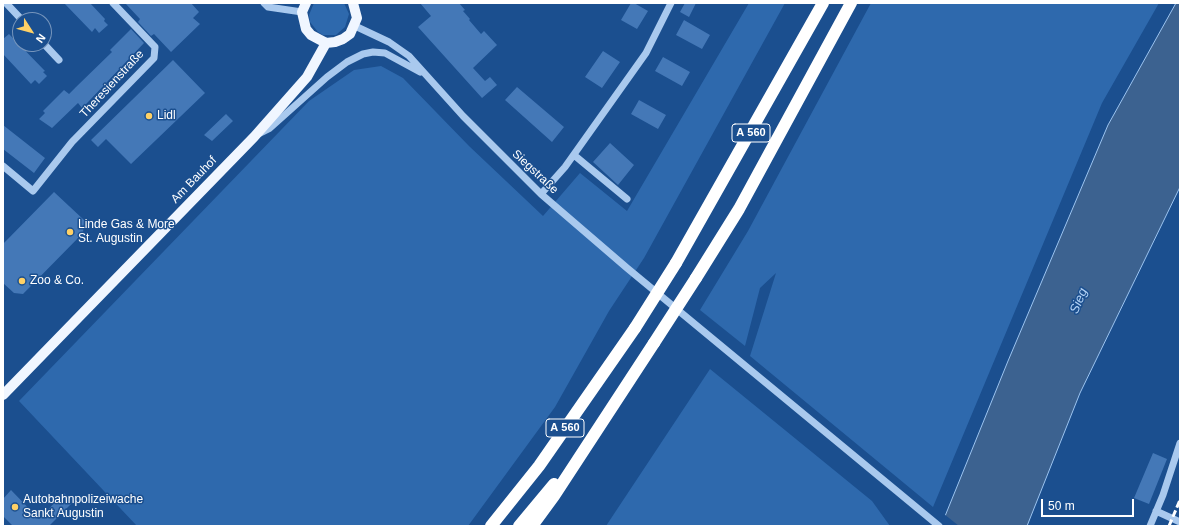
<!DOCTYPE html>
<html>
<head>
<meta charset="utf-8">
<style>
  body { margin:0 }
  #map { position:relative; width:1183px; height:529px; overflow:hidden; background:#1b4f8f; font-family:Arial,sans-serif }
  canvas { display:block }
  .frame { position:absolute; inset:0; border:4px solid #fff; pointer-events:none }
  .north { position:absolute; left:12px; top:12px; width:40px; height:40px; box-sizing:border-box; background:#1b4f8f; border:1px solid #7695bc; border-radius:50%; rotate:126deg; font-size:11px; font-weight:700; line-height:16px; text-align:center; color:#fff }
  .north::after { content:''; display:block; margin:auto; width:14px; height:18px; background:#ffd166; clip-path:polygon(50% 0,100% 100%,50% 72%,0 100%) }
  .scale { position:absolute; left:1041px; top:499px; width:93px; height:18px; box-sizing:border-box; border:2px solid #fff; border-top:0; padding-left:5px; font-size:12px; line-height:14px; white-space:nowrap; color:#fff; -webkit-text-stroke:3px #1b4f8f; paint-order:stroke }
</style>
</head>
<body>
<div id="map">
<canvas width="1183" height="529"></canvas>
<div class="frame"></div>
<div class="north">N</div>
<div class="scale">50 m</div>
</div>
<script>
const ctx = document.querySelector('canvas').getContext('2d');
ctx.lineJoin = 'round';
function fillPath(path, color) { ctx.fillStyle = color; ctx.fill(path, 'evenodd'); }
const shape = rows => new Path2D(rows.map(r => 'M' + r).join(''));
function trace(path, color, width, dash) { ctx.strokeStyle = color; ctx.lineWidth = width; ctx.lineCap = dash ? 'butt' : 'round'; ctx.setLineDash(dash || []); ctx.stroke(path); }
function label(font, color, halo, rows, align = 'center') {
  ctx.font = font + ' Arial,sans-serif'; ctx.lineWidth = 3; ctx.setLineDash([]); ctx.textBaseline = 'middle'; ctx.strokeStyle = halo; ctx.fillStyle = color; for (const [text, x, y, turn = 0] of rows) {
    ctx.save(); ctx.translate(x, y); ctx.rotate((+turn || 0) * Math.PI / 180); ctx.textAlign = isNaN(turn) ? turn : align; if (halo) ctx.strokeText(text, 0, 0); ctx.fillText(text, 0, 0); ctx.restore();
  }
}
fillPath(shape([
  [314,3,344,3,349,14,345,27,336,35,323,35,318,32,310,22,309,15],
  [749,3,785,3,644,258,609,311,555,407,468,526,137,526,19,401,309,101,354,70,381,66,403,78,469,146,543,216,580,173,627,211],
  [871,3,1159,3,1102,103,933,507,750,356,776,273,760,288,745,346,700,310,748,231],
  [710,369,872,501,890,526,606,526]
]), '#2e69ad');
const water = shape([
  [1176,3,1180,3,1180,187,1080,393,1027,526,941,526,1008,361,1108,125,1176,3]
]);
fillPath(water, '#3c6290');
trace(water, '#9cc4f0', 1);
fillPath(shape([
  [944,514,959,526,939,526]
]), '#1b4f8f');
fillPath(shape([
  [64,3,90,3,105,19,104,21,108,25,99,33,95,28,92,32],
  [125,3,191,3,199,12,193,18,200,24,171,52,154,34,151,36,138,22,140,19],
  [420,3,459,3,465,10,463,11,470,19,469,20,481,34,484,31,497,45,473,68,485,81,490,77,497,85,482,98,418,27,431,16],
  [631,3,634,3,648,11,637,29,621,20],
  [685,3,696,3,689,17,680,12],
  [684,20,710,35,702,49,676,35],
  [131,29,144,43,89,101,82,108,78,103,52,128,39,119,45,113,43,111,64,90,69,94,76,87,112,52,110,50],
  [9,34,45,71,43,72,47,76,39,84,35,80,31,84,3,54,3,39],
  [603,51,620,62,602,88,585,77],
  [663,57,690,72,682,86,655,71],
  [173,60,205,93,131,164,106,139,98,147,91,140],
  [517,87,564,127,552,142,505,100],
  [639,100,666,115,658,129,631,114],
  [226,114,233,121,212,141,204,135],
  [3,125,45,158,34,173,3,149],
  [610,143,634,165,618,185,593,162],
  [54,192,84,220,83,233,23,294,14,293,3,283,3,244],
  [1153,453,1167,459,1149,504,1134,498],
  [11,490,39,519,64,493,73,502,49,526,13,526,3,516,3,499]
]), '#4478b7');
trace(shape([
  [6,3,22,20],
  [264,3,268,7,302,12],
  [355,26,389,42,409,56,463,116,541,194,627,268,939,526],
  [44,44,59,60],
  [260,133,270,128,327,77,347,62,363,54,373,52,385,53,420,72],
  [574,155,627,199],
  [3,166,33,191,72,142,154,58,155,47,113,3],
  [541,194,565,167,646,53,671,3],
  [1156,511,1180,522],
  [1150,526,1163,495,1180,443]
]), '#a9c9ee', 7);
trace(shape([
  [306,3,302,12,306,29,311,35,326,43,335,42,343,39,350,34,357,18,353,3],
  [3,395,254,137,307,77,326,43]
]), '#f0f6ff', 10);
trace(shape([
  [676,263,823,3],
  [696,278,739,209,851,3],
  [491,526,539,466,635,328],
  [519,526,554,484],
  [532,526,554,496,654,343]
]), '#fff', 12);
trace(shape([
  [1169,526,1180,500]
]), '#fff', 3, [7, 3]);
trace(shape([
  [635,328,676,263],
  [654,343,696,278]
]), '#fff', 12);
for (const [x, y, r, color] of [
  [149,116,4,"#ffd166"],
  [70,232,4,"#ffd166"],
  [22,281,4,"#ffd166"],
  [15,507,4,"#ffd166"]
]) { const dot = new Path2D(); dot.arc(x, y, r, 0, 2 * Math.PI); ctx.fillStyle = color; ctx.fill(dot); trace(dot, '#1b4f8f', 1.5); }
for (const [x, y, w] of [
  [751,133,38],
  [565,428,38]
]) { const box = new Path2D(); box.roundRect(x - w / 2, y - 9, w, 18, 3); ctx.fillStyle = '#1b4f8f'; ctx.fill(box); trace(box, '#fff', 1); }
label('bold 11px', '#fff', null, [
  ["A 560",751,133],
  ["A 560",565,428]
]);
label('12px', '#fff', '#1b4f8f', [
  ["Theresienstraße",112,84,-47],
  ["Siegstraße",535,172,43],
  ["Am Bauhof",194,180,-46]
]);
label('12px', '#fff', '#1b4f8f', [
  ["Lidl",157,116],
  ["Linde Gas & More",78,225],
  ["St. Augustin",78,239],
  ["Zoo & Co.",30,281],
  ["Autobahnpolizeiwache",23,500],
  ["Sankt Augustin",23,514]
], 'left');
label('italic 13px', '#b5d3f5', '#1b4f8f', [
  ["Sieg",1079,301,-67]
]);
</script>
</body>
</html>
